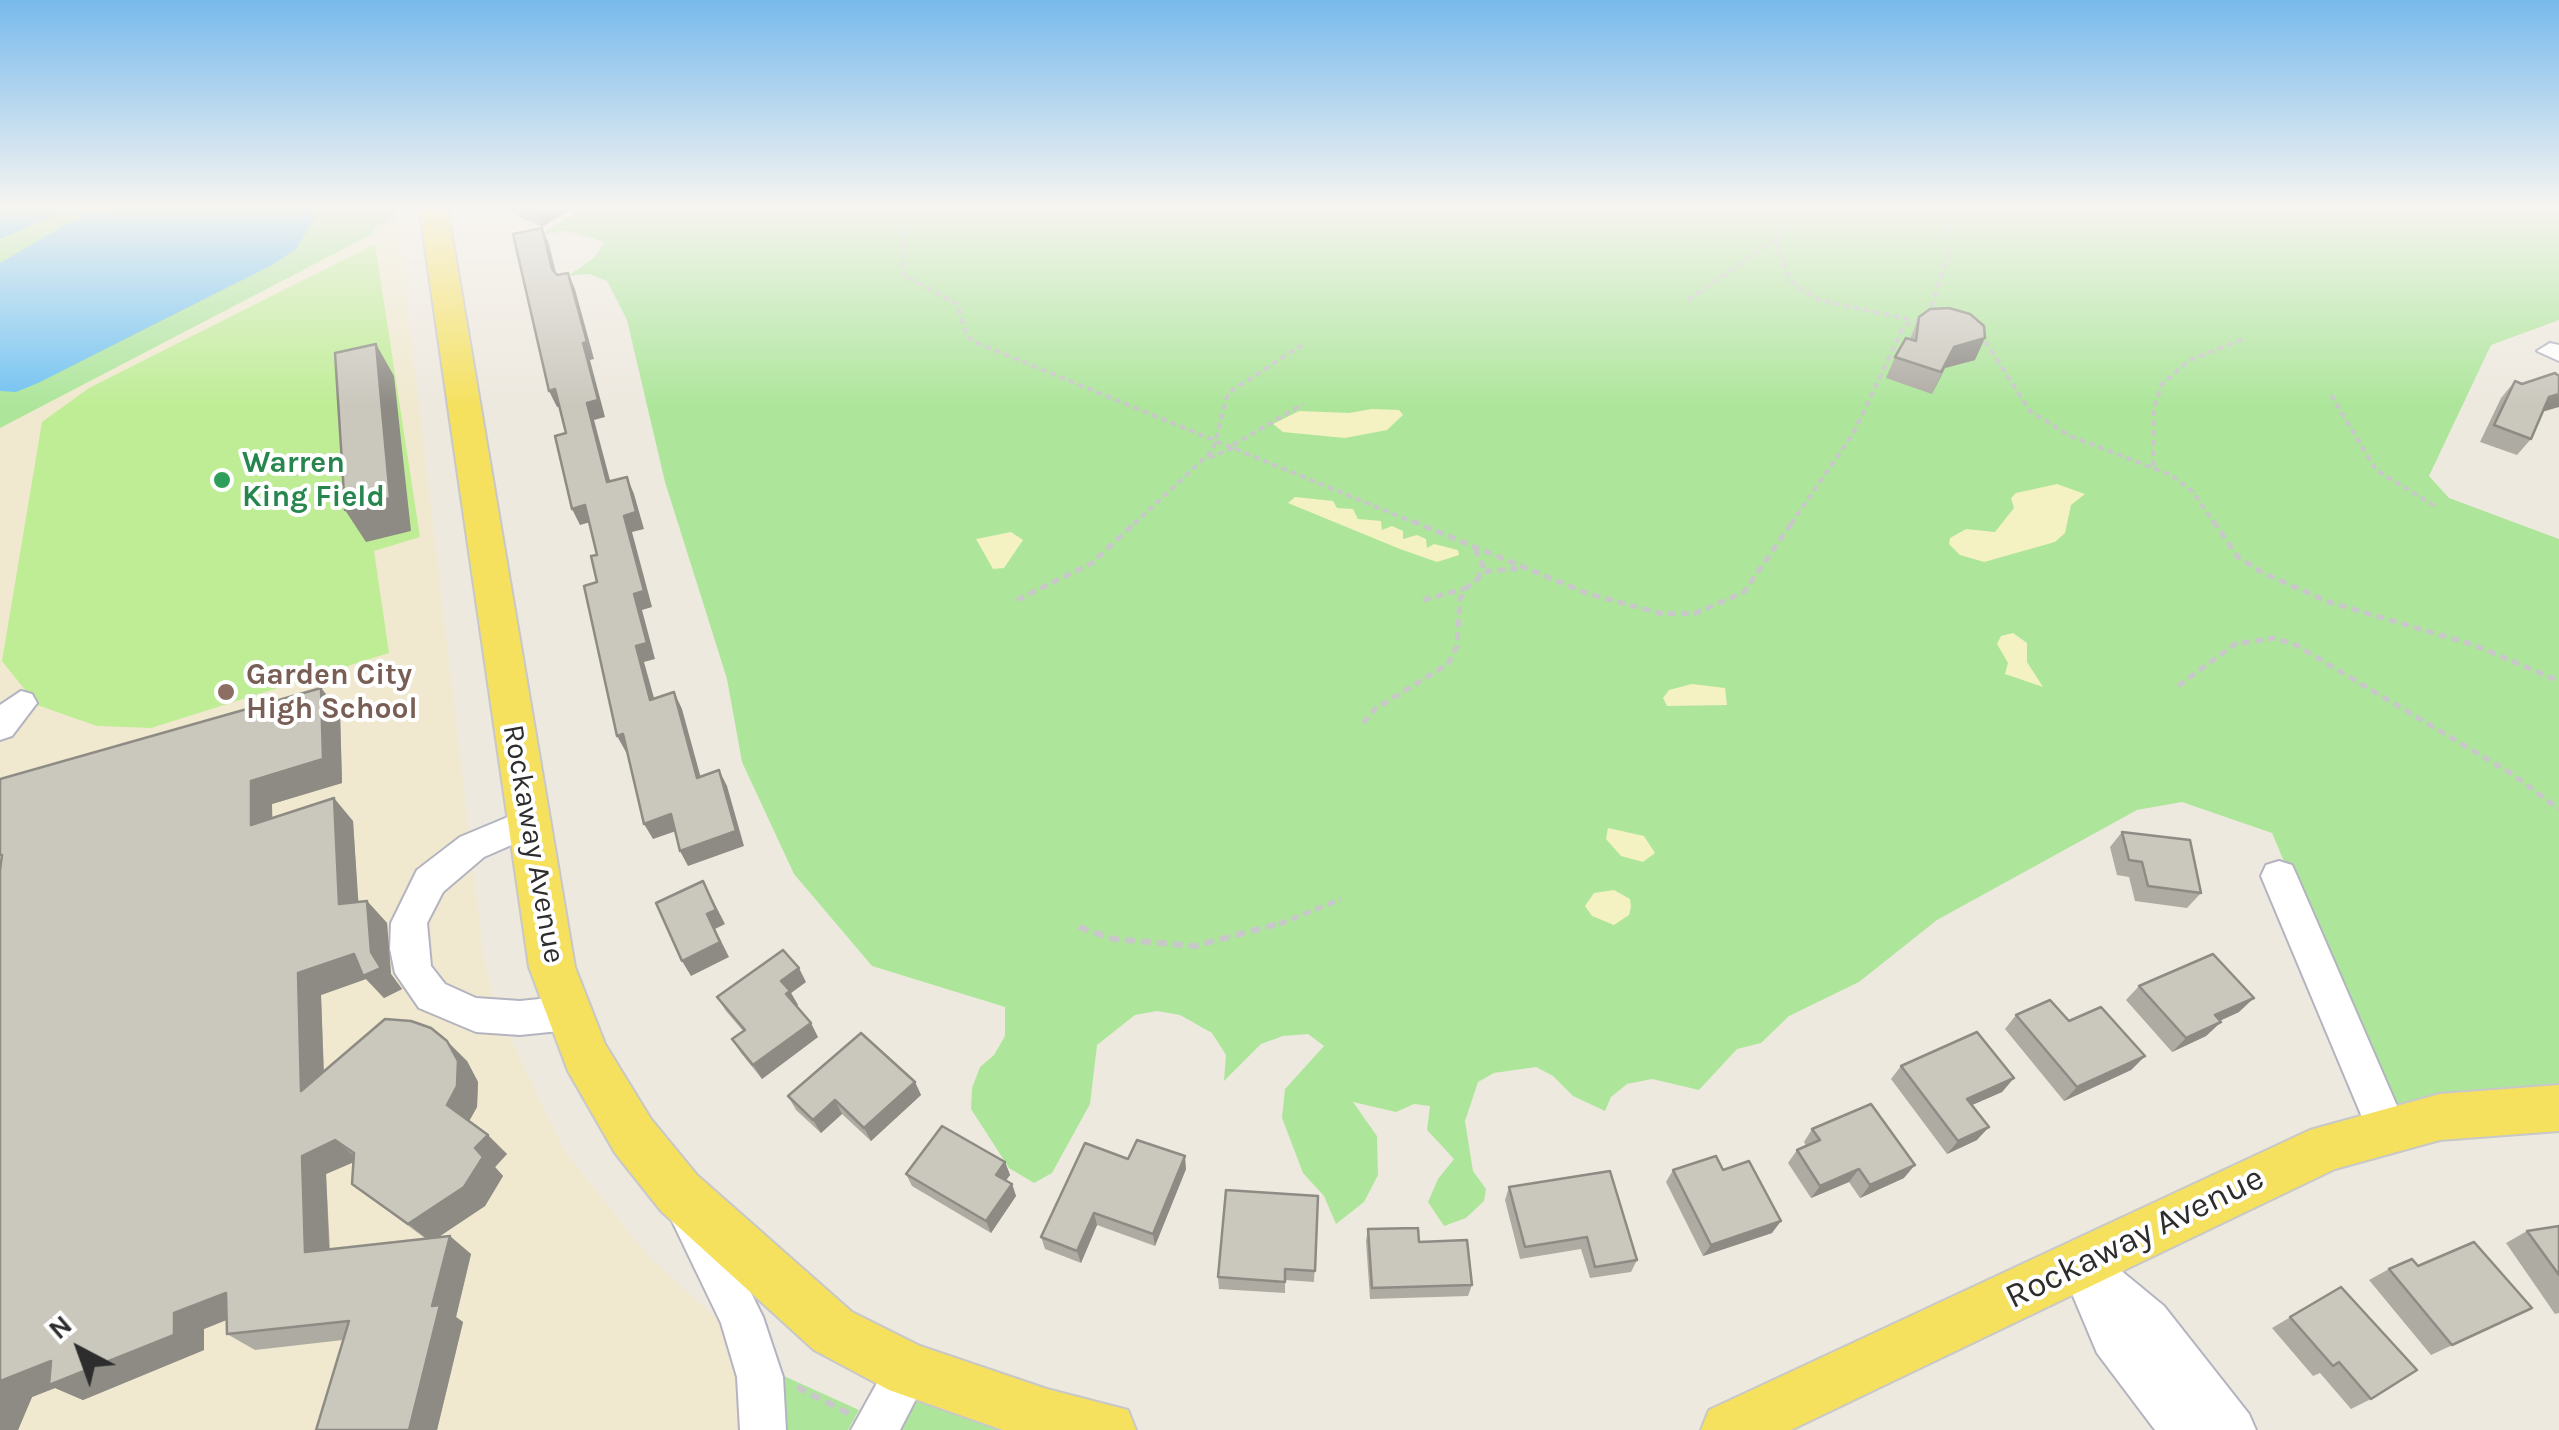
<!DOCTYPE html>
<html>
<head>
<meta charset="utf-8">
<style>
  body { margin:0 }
  #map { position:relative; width:2559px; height:1430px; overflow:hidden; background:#eee9df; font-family:Karla,sans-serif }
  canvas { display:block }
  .north { position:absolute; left:30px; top:1300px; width:100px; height:100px; -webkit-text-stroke:8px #fff; paint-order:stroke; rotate:319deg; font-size:28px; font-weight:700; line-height:40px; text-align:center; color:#2d2d2d }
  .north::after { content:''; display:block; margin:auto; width:35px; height:45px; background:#2d2d2d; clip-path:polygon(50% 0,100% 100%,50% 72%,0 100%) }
</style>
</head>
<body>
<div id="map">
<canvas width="2559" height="1430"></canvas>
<div class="north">N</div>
</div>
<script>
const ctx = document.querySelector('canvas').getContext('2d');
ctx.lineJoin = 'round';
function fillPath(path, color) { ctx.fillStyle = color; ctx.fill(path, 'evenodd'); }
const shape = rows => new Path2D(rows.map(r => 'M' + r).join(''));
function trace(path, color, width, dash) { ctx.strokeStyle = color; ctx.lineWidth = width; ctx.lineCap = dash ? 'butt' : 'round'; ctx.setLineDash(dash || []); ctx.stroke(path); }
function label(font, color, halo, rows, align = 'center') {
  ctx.font = font + ' Karla,sans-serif'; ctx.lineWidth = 8; ctx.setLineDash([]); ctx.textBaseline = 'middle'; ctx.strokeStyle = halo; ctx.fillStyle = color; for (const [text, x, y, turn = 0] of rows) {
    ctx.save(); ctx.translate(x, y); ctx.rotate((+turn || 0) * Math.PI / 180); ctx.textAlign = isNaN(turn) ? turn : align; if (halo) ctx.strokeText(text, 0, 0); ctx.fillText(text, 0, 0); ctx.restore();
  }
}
fillPath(shape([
  [397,216,484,961,497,1011,564,1150,649,1257,720,1322,739,1357,750,1430,0,1430,0,422]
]), '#f0e9cf');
fillPath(shape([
  [0,206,395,206,397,216,374,228,374,233,0,428],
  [576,206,2559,206,2559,320,2491,345,2429,476,2449,498,2559,539,2559,1100,2390,1113,2272,833,2182,802,2137,810,1937,920,1859,982,1789,1016,1761,1043,1737,1049,1699,1090,1652,1079,1627,1084,1611,1097,1605,1111,1573,1096,1553,1076,1536,1067,1494,1073,1478,1082,1465,1121,1473,1171,1486,1189,1484,1201,1466,1218,1444,1226,1428,1202,1438,1179,1454,1159,1427,1130,1430,1106,1414,1104,1396,1112,1353,1102,1377,1136,1378,1175,1364,1202,1336,1224,1324,1196,1303,1173,1282,1118,1285,1089,1324,1046,1308,1034,1283,1036,1261,1044,1224,1081,1226,1055,1212,1033,1180,1015,1157,1011,1135,1015,1097,1045,1090,1104,1052,1173,1034,1183,1009,1168,971,1109,972,1088,980,1067,994,1055,1005,1036,1005,1007,872,966,794,874,742,762,727,679,665,482,627,320,607,281,589,274,568,276,595,257,604,242,567,231,539,235,571,216],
  [773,1371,859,1410,848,1430,780,1430],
  [916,1386,1033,1430,890,1430]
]), '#ade69b');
fillPath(shape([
  [1372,409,1399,410,1403,415,1387,430,1345,438,1283,432,1273,424,1299,411,1349,413],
  [2057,484,2085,494,2071,505,2065,533,2055,542,1984,562,1960,555,1949,544,1950,538,1966,529,1995,532,2014,508,2011,498,2016,493],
  [1295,497,1333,501,1337,508,1353,509,1358,519,1381,521,1382,530,1392,526,1403,531,1403,539,1417,535,1426,539,1427,548,1434,544,1458,550,1459,555,1437,562,1400,549,1288,503],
  [1011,532,1023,540,1004,568,993,569,976,539],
  [2013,633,2027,643,2027,662,2043,687,2005,674,2008,663,1997,644,2001,636],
  [1692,684,1725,688,1727,705,1667,706,1663,698,1669,690],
  [1608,828,1644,836,1655,853,1643,862,1621,856,1606,839],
  [1614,890,1630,899,1631,907,1629,915,1614,925,1592,916,1585,906,1594,893]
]), '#f4f1c2');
fillPath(shape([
  [375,244,420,537,374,551,389,653,151,728,97,726,37,705,2,661,42,422,89,388]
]), '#bfed96');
fillPath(shape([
  [0,206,77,206,0,239],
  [118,206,316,206,315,217,296,249,272,265,38,383,16,392,0,391,0,263,66,224]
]), '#71c2f2');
trace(shape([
  [48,206,88,216]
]), '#71c2f2', 6);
const minor = shape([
  [2550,343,2559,345,2559,361,2537,351,2550,343],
  [21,691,32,694,37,703,12,736,0,740,0,705,21,691],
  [527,809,539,813,544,823,539,833,484,857,443,892,427,923,431,966,445,984,476,998,520,1001,569,996,583,1001,588,1013,583,1025,569,1030,520,1035,476,1032,419,1008,395,973,390,949,391,923,417,870,460,837,527,809],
  [2279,861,2292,865,2297,876,2407,1129,2401,1143,2387,1148,2373,1143,2367,1129,2261,876,2266,865,2279,861],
  [692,1198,707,1204,763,1317,783,1377,786,1430,740,1430,737,1377,721,1323,671,1219,677,1204,692,1198],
  [2081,1244,2096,1250,2164,1306,2249,1414,2256,1430,2155,1430,2097,1353,2060,1265,2066,1250,2081,1244],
  [909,1348,925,1354,931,1370,900,1430,851,1430,893,1354,909,1348]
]);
const major = shape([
  [419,206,447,206,575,967,605,1044,651,1119,697,1175,852,1312,920,1346,1047,1389,1128,1410,1136,1430,1003,1430,889,1390,814,1350,661,1211,615,1153,568,1071,529,967,419,206],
  [2559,1085,2559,1131,2440,1140,2335,1169,1791,1430,1701,1430,1709,1410,2310,1130,2440,1094,2559,1085]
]);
trace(minor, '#b3b4c0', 4);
trace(major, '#c8c8c8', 4);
trace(shape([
  [920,206,902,239,902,274,957,304,967,336,975,342,1418,524],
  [1806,206,1775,240,1791,282,1819,300,1912,320],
  [1688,300,1775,240],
  [1928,316,1953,242,1944,218,1948,206],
  [1980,333,2030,411,2070,436,2171,475,2193,492,2215,524],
  [2331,395,2376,470,2438,508],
  [1233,445,1303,404],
  [1209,458,1235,447],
  [2153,466,2154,408,2162,384,2190,360,2246,338],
  [1134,524,1213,450,1228,393,1302,345],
  [1791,524,1854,432,1904,326,1922,319]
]), '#c8c8c8', 4, [6, 4]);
trace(shape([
  [1412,521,1589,594,1663,614,1696,613,1744,592,1793,521],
  [2213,521,2238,557,2263,573,2329,602,2474,645,2559,681],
  [1475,549,1483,566,1478,575],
  [1017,600,1092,563,1137,521],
  [1423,600,1464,589],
  [2178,686,2235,644,2274,638,2296,645,2512,774,2559,809],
  [1363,723,1375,709,1448,664,1457,646,1460,599,1466,588,1488,571,1523,568],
  [1279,924,1341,899]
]), '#c8c8c8', 5, [8, 5]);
trace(shape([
  [1079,927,1113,939,1195,946,1285,922],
  [797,1387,850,1414]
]), '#c8c8c8', 6, [10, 6]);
fillPath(minor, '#fff');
fillPath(major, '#f5e15e');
fillPath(shape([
  [509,206,568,206,570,210,542,227,513,214],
  [1919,317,1975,360,1945,368,1932,394,1886,378,1895,357,1910,339],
  [2515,381,2543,412,2531,439,2517,455,2480,442,2501,398],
  [321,688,340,712,342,783,272,804,272,818,353,821,358,902,367,901,387,923,391,974,402,989,384,998,366,979,321,995,324,1072,467,1061,478,1082,477,1107,469,1121,507,1154,495,1167,503,1176,485,1206,437,1238,471,1254,456,1317,463,1322,437,1430,316,1430,343,1340,255,1350,227,1334,226,1320,204,1329,204,1350,83,1400,55,1388,32,1397,18,1430,0,1430],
  [353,1162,352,1184,426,1239,330,1250,326,1174],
  [2122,832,2201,893,2187,908,2135,901,2129,877,2117,875,2110,847],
  [806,982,791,993,798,1005,796,1006,818,1037,762,1079,741,1053,732,1039,743,1031,726,1011,717,997],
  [2139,986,2239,1012,2219,1021,2221,1022,2206,1036,2172,1052,2126,1000],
  [2016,1015,2069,1021,2145,1056,2131,1070,2064,1101,2005,1029],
  [1901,1066,2014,1078,2002,1092,1972,1105,1977,1140,1947,1154,1891,1079],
  [915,1082,921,1095,871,1141,842,1114,821,1133,796,1110,788,1096],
  [1812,1129,1904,1178,1860,1198,1849,1182,1811,1198,1788,1163,1797,1150,1806,1146,1804,1142],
  [1128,1159,1186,1169,1155,1246,1097,1225,1081,1263,1045,1249,1041,1237],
  [1005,1162,1010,1175,1006,1180,1012,1184,1016,1196,991,1233,912,1186,906,1174],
  [1673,1170,1723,1170,1772,1233,1703,1256,1666,1182],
  [1509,1187,1637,1260,1631,1272,1590,1278,1581,1249,1520,1259,1505,1200],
  [1318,1196,1314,1282,1285,1280,1285,1293,1219,1289,1218,1277],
  [2559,1226,2559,1313,2555,1314,2506,1243,2527,1231],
  [1368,1229,1419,1242,1472,1285,1468,1296,1370,1299,1366,1241],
  [2418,1266,2532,1308,2431,1355,2369,1280,2389,1269],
  [2341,1287,2371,1399,2351,1409,2320,1373,2313,1376,2272,1328]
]), '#aeaba3');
fillPath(shape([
  [542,206,568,206,570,210,542,227,534,210],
  [542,228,549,244,559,285,552,269],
  [568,273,575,289,594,359,590,360,605,417,594,420,615,499,607,482,587,403,583,343],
  [1985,338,1975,360,1945,368,1932,394,1954,347],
  [376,344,394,376,411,531,366,542,345,510],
  [555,389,563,406,557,407,549,391],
  [2559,394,2559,407,2535,414,2549,397],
  [627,477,634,494,644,529,632,532,652,607,642,610,655,659,644,662,659,716,650,700,636,646,634,594,624,516],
  [585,505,594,521,580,525,572,509],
  [321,688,340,712,342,783,272,804,273,848,251,825,251,781],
  [674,692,682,709,705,793,697,778],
  [623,734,632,750,626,752,617,736],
  [719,770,727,786,744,846,688,866,680,851],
  [334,798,353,821,360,926,339,904],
  [671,814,679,830,653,839,644,824],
  [703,881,725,924,715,929,729,957,691,976,682,961,707,914],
  [367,901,387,923,391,974,402,989,384,998,366,979,321,995,325,1111,301,1091,298,973,354,954],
  [799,968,806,982,791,993,798,1005,793,1009,781,981],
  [2254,998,2239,1012,2200,1030,2215,1015],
  [2221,1022,2206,1036,2172,1052,2186,1038],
  [811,1023,818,1037,762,1079,753,1065],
  [447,1041,467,1061,478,1082,477,1107,467,1125,447,1105],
  [2145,1056,2131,1070,2064,1101,2077,1087],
  [2014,1078,2002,1092,1956,1112,1967,1099],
  [915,1082,921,1095,871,1141,864,1128],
  [835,1100,842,1114,821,1133,813,1120],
  [1989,1127,1977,1140,1947,1154,1958,1141],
  [488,1135,507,1154,495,1167,503,1176,485,1206,431,1242,408,1224],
  [335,1140,359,1160,326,1174,330,1270,305,1252,302,1156],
  [1185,1156,1186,1169,1155,1246,1153,1234],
  [1005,1162,1010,1175,1001,1187,996,1175],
  [1915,1165,1904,1178,1860,1198,1870,1185],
  [1859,1169,1849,1182,1811,1198,1820,1186],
  [1012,1184,1016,1196,991,1233,986,1221],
  [1094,1213,1097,1225,1081,1263,1077,1251],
  [1781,1221,1772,1233,1703,1256,1711,1245],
  [450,1236,471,1254,456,1317,463,1322,437,1430,409,1430,432,1306],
  [226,1293,254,1309,204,1329,204,1350,83,1400,55,1388,32,1397,18,1430,0,1430,0,1381]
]), '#8d8b84');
const building = shape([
  [524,206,542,206,534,210,524,206],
  [542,228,552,269,557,275,568,273,587,342,583,343,598,400,587,403,607,482,627,477,636,512,624,516,644,591,634,594,647,643,636,646,650,700,674,692,697,778,719,770,736,831,680,851,671,814,644,824,623,734,617,736,584,586,597,582,591,556,597,555,585,505,572,509,555,436,566,433,555,389,549,391,513,234,542,228],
  [1949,308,1970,314,1984,326,1985,338,1954,347,1941,372,1895,357,1906,338,1916,341,1919,317,1930,309,1949,308],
  [376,344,390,498,345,510,335,353,376,344],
  [2555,373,2559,376,2559,394,2549,397,2531,439,2494,425,2515,381,2522,384,2555,373],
  [321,688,323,759,251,781,251,825,334,798,339,904,367,901,371,952,381,968,363,976,354,954,298,973,301,1091,385,1019,411,1021,431,1028,447,1041,458,1061,457,1086,447,1105,488,1135,475,1148,483,1157,464,1187,408,1224,352,1184,354,1153,335,1140,302,1156,305,1252,450,1236,432,1306,440,1305,409,1430,316,1430,349,1321,227,1334,226,1293,174,1313,174,1335,49,1385,51,1361,0,1381,0,870,2,855,0,855,0,779,321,688],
  [2122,832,2190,840,2201,893,2148,886,2142,862,2129,860,2122,832],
  [703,881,716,910,707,914,720,942,682,961,656,903,703,881],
  [783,950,799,968,781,981,790,991,786,994,811,1023,753,1065,732,1039,745,1030,717,997,783,950],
  [2213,954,2254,998,2215,1015,2221,1022,2186,1038,2139,986,2213,954],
  [2050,1000,2069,1021,2101,1007,2145,1056,2077,1087,2016,1015,2050,1000],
  [1977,1032,2014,1078,1967,1099,1989,1127,1958,1141,1901,1066,1977,1032],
  [861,1033,915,1082,864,1128,835,1100,813,1120,788,1096,861,1033],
  [1871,1104,1915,1165,1870,1185,1859,1169,1820,1186,1797,1150,1820,1140,1812,1129,1871,1104],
  [942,1126,1005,1162,996,1175,1012,1184,986,1221,906,1174,942,1126],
  [1137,1140,1185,1156,1153,1234,1094,1213,1077,1251,1041,1237,1085,1143,1128,1159,1137,1140],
  [1716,1156,1723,1170,1749,1161,1781,1221,1711,1245,1673,1170,1716,1156],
  [1610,1171,1637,1260,1595,1267,1587,1237,1525,1247,1509,1187,1610,1171],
  [1226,1190,1318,1196,1315,1271,1285,1269,1285,1282,1218,1277,1226,1190],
  [2559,1226,2559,1275,2527,1231,2559,1226],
  [1418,1228,1419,1242,1467,1240,1472,1285,1372,1288,1368,1229,1418,1228],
  [2474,1242,2532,1308,2452,1345,2389,1269,2412,1259,2418,1266,2474,1242],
  [2341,1287,2417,1370,2371,1399,2339,1362,2333,1366,2290,1317,2341,1287]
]);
fillPath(building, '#cac7bd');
trace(building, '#8d8b84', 2.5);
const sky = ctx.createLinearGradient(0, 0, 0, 406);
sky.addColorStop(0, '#78baec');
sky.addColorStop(0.51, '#f7f5f1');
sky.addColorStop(1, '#f7f5f100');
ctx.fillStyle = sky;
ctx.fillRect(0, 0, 2559, 406);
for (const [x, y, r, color] of [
  [222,480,10,"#2e9e5b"],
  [226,692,10,"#8d6e63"]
]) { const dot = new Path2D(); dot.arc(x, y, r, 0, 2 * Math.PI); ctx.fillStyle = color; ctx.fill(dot); trace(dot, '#fff', 4); }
label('bold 30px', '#27864d', '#fff', [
  ["Warren",242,463],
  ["King Field",242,497]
], 'left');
label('bold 30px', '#785e54', '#fff', [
  ["Garden City",246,675],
  ["High School",246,709]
], 'left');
label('30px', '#2d2d2d', '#fff', [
  ["Rockaway Avenue",533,844,80]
]);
label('35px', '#2d2d2d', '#fff', [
  ["Rockaway Avenue",2135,1238,-26]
]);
</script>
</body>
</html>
